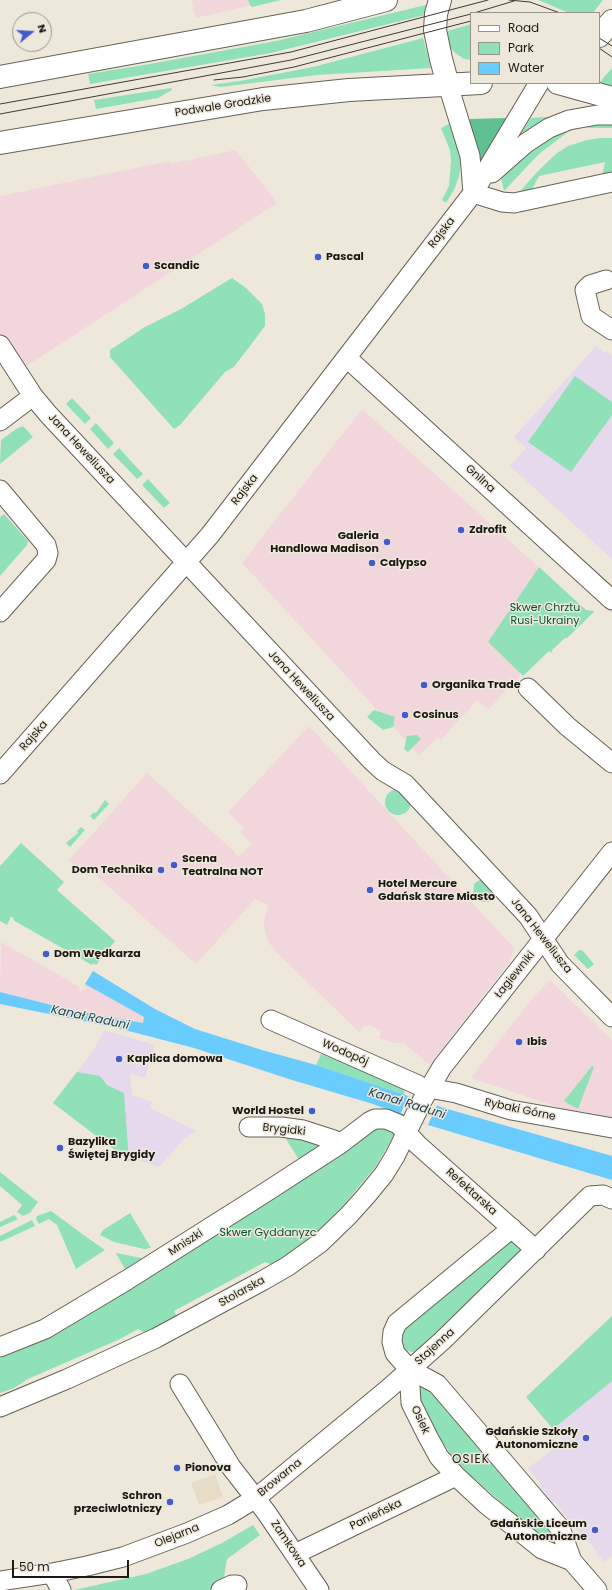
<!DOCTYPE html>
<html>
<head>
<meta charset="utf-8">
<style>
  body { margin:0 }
  #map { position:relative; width:612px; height:1590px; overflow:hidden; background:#eee8db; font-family:Poppins,sans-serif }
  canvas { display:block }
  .legend { position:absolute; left:470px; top:12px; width:130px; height:72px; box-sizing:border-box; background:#eee8db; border:1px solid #9a958b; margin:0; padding:5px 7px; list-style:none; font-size:12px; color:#1b1914 }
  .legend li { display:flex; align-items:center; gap:8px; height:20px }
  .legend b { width:20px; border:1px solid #9a958b }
  .north { position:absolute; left:12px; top:12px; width:40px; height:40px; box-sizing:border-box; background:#eee8db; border:1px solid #9a958b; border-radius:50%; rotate:72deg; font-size:11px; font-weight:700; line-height:16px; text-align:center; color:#1b1914 }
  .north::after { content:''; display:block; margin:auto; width:14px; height:18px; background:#445ace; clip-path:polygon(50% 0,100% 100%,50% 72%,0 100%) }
  .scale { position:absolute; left:12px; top:1560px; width:117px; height:18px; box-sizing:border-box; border:2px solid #1b1914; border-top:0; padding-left:5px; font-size:12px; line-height:14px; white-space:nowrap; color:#1b1914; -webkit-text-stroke:3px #eee8db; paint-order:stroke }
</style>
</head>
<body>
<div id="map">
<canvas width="612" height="1590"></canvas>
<ul class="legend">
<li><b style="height:5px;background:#fff"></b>Road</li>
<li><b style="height:11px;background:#90e1b8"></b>Park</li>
<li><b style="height:11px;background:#6acbfd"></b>Water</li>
</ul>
<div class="north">N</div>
<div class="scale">50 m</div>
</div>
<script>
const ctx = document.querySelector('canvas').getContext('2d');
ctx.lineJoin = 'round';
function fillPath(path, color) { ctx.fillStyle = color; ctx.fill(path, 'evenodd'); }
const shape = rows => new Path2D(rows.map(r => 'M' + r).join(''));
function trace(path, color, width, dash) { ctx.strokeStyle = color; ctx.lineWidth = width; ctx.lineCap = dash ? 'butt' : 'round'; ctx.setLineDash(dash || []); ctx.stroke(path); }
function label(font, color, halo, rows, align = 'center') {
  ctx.font = font + ' Poppins,sans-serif'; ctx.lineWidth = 3; ctx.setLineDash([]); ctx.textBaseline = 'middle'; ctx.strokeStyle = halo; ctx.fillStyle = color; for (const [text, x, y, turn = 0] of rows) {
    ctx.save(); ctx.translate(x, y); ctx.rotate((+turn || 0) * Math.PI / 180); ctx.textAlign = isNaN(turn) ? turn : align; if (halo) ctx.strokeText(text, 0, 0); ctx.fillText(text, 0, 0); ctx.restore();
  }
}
fillPath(shape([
  [191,0,256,0,257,4,196,18],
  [236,150,277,203,22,369,0,336,0,196,170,161,170,164],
  [362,409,539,567,488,642,521,674,489,709,477,700,441,740,438,737,419,755,242,563],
  [309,726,514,948,509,963,430,1065,403,1043,394,1043,379,1038,381,1031,370,1025,364,1026,359,1032,276,952,268,941,264,927,264,921,268,905,255,899,196,964,89,869,84,874,69,860,147,773,235,852,238,857,252,844,241,833,244,828,228,812],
  [1,942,80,987,78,990,81,991,83,989,85,990,87,988,84,986,85,984,144,1017,144,1020,143,1023,71,1010,0,992],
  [550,980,612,1040,612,1119,564,1109,471,1078,529,1002]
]), '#f1d7dc');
fillPath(shape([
  [215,1474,223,1497,199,1505,191,1483]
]), '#e6dcc8');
fillPath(shape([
  [596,346,605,353,607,351,612,355,612,559,510,466,526,448,514,437],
  [104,1030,155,1045,145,1078,130,1074,132,1095,152,1102,150,1108,196,1131,184,1139,159,1167,137,1160,129,1161,53,1103,93,1051],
  [612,1316,612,1555,605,1562,596,1553,597,1552,578,1530,577,1530,555,1502,553,1503,540,1487,541,1484,528,1468,563,1442,526,1397]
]), '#e6d9ed');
fillPath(shape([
  [248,0,281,0,252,7,250,5],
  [538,0,603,0,593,13,569,13],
  [430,4,425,15,271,53,90,84,88,74,144,65,276,41],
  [471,24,471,60,464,59,454,52,449,46,447,35,448,31],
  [423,38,431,68,317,75,221,87,211,85,240,81,313,67],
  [612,68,612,90,599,83],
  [171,88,172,90,158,98,96,109,94,100],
  [562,116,505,158,531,118],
  [612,120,612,128,590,128,586,127,581,122],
  [451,123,461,158,459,176,455,188,446,203,442,200,449,186,451,161,450,150,441,128],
  [565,126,567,132,564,135,539,154,504,191,501,178,513,163],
  [600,138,612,138,612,173,602,176,605,162,539,176,530,193,517,195,537,172,557,153,568,146,587,140],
  [232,278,246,288,262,304,265,314,265,326,234,367,225,372,180,425,174,429,110,357,110,350,145,327,181,309],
  [575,376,612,402,612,415,571,472,528,442],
  [72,398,91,418,85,424,66,404],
  [96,423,114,443,108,449,90,429],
  [23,426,33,437,0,464,1,440,16,429],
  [119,448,143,474,137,479,113,454],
  [148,479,170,503,164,508,142,485],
  [4,514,28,541,27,545,0,576,0,517],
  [539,567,586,610,595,611,567,638,565,638,552,650,551,653,549,651,523,676,488,642],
  [374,710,395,717,393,727,383,730,367,717],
  [417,735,421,739,408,752,404,749,407,736],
  '385 802a13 13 0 1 1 26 0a13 13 0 1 1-26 0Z',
  [105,800,109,804,94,820,90,816,94,812,96,813],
  [81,827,85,830,70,847,66,843,78,833,77,831],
  [21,843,64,882,57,890,115,941,96,965,93,963,92,965,13,920,14,918,11,917,7,925,0,921,0,866],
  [481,879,497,894,489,902,481,902,473,895,474,884],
  [579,950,582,950,594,964,588,969,574,955],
  [321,1054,403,1086,405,1095,316,1065],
  [592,1066,594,1067,578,1109,564,1101],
  [77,1072,100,1076,107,1085,124,1093,129,1161,53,1103],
  [377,1129,384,1129,394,1134,386,1149,376,1166,341,1208,314,1235,284,1258,273,1265,265,1262,174,1311,178,1319,147,1334,138,1329,120,1339,28,1379,14,1388,0,1393,0,1358,47,1339,51,1333,368,1132],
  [283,1134,325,1143,299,1160],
  [0,1172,38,1202,30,1213,23,1216,17,1212,22,1205,0,1186],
  [51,1211,85,1236,105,1250,76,1269,57,1225,49,1219,39,1224,36,1219,37,1216],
  [130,1213,151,1248,144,1249,114,1242,100,1235,103,1230],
  [14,1215,18,1219,0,1227,0,1222],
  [32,1220,35,1226,0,1242,0,1236],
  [510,1240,515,1240,523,1249,427,1345,415,1353,408,1351,402,1347,399,1341,401,1329],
  [116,1253,142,1258,125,1269],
  [612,1316,612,1381,553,1429,526,1397],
  [423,1380,552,1533,553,1539,550,1542,546,1542,468,1473,453,1457,438,1436,415,1387],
  [253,1525,260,1535,227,1559,223,1583,209,1590,74,1590,146,1574,188,1559,222,1543]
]), '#90e1b8');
fillPath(shape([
  [507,118,481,162,469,119]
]), '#5fc192');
fillPath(shape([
  [93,971,155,1009,195,1029,262,1050,316,1065,444,1108,612,1156,612,1180,428,1125,373,1104,292,1080,194,1048,117,1028,0,1004,0,992,71,1010,143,1023,144,1017,85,984]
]), '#6acbfd');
fillPath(shape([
  [408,1096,437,1105,428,1125,401,1113]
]), '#eee8db');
const minor = shape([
  [448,85,470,156,473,193],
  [492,173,526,143,549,128,569,120,597,115,612,115],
  [473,193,502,202,514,203,612,182],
  [606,280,590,285,585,290,591,316,612,330],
  [0,345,33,396,48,414,372,761,383,771,405,784,528,916,560,964,612,1017],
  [347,358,612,600],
  [0,421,33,396],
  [0,490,46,545,48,553,46,560,0,612],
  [528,688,567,726,612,763],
  [0,774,210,535,473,193,539,83],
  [271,1020,418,1085],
  [429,1088,456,1093,511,1110,612,1128],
  [249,1127,281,1127,303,1130,334,1140,340,1144],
  [512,1228,397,1323,393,1332,392,1342,395,1353,409,1369,437,1384,560,1528,572,1561,597,1590],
  [0,1347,45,1329,127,1280,263,1194,340,1144,369,1122,375,1119,386,1119,398,1124,418,1145,536,1250],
  [409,1369,411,1403,428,1437,439,1457,456,1476,486,1504,542,1549,572,1561],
  [180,1384,231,1467,266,1512,319,1590],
  [0,1407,67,1379,156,1338,262,1281,288,1266,320,1243,348,1216,366,1196,384,1174,395,1156,422,1101,442,1067,612,852],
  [295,1554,456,1476],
  [52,1573,61,1590],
  [0,1581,52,1573,87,1566,123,1557,187,1533,228,1515,256,1498,388,1389,442,1341,590,1196,603,1195,612,1199],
  [221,1590,232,1585,237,1585]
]);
const major = shape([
  [440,0,436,14,435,30,441,59,448,85],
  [599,36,612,21],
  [0,77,306,21,386,0],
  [558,83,612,98],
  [0,143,263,99,349,90,481,83]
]);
trace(minor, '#676256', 21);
trace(major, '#676256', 24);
trace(minor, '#fff', 19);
trace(major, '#fff', 22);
trace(shape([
  [509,0,530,2,560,13],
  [474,13,514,1],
  [599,38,612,46],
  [599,48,612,57],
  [214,80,243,77,294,67,471,21],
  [0,104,291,52,488,0],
  [0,114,291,60,471,14]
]), '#3e3b35', 1);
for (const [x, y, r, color] of [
  [318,257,4,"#445ace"],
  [146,266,4,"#445ace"],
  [461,530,4,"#445ace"],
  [387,542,4,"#445ace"],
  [372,563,4,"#445ace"],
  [424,685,4,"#445ace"],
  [405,715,4,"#445ace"],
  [174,865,4,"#445ace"],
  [161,870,4,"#445ace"],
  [370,890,4,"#445ace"],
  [46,954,4,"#445ace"],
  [519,1042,4,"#445ace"],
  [119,1059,4,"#445ace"],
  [312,1111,4,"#445ace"],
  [60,1148,4,"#445ace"],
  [586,1438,4,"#445ace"],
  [177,1468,4,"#445ace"],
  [170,1502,4,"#445ace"],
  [595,1530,4,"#445ace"]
]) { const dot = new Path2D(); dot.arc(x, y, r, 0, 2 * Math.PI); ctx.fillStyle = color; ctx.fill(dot); trace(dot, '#eee8db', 1.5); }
label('11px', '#1b1914', '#eee8db', [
  ["Podwale Grodzkie",223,106,-9],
  ["Rajska",442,233,-52],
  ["Jana Heweliusza",81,449,47],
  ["Gnilna",480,479,42],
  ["Rajska",245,490,-52],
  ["Jana Heweliusza",301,686,47],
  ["Rajska",34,736,-49],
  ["Jana Heweliusza",541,936,52],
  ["Łagiewniki",515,975,-51],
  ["Wodopój",345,1053,24],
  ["Rybaki Górne",520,1110,12],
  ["Brygidki",284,1130,6],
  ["Refektarska",471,1192,42],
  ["Mniszki",186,1243,-33],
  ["Stolarska",242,1292,-29],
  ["Stajenna",435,1347,-42],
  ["Osiek",420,1420,65],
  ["Browarna",280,1478,-39],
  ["Panieńska",376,1515,-26],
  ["Olejarna",177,1536,-22],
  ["Zamkowa",288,1544,56]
]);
label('bold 11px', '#1b1914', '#eee8db', [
  ["Pascal",326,257],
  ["Scandic",154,266],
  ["Zdrofit",469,530],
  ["Galeria",379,536,"right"],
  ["Handlowa Madison",379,549,"right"],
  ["Calypso",380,563],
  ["Organika Trade",432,685],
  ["Cosinus",413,715],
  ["Scena",182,859],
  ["Teatralna NOT",182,872],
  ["Dom Technika",153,870,"right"],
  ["Hotel Mercure",378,884],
  ["Gdańsk Stare Miasto",378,897],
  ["Dom Wędkarza",54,954],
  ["Ibis",527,1042],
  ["Kaplica domowa",127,1059],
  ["World Hostel",304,1111,"right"],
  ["Bazylika",68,1142],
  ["Świętej Brygidy",68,1155],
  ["Gdańskie Szkoły",578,1432,"right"],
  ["Autonomiczne",578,1445,"right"],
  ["Pionova",185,1468],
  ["Schron",162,1496,"right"],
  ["przeciwlotniczy",162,1509,"right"],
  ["Gdańskie Liceum",587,1524,"right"],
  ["Autonomiczne",587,1537,"right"]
], 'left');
label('11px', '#005335', '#eee8db', [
  ["Skwer Chrztu",545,608],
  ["Rusi-Ukrainy",545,621],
  ["Skwer Gyddanyzc",268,1233]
]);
label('italic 12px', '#1c455a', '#eee8db', [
  ["Kanał Raduni",90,1018,12],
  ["Kanał Raduni",407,1104,17]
]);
ctx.letterSpacing = '1px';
label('12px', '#1b1914', '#eee8db', [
  ["OSIEK",471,1460]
]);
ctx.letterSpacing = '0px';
</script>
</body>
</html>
